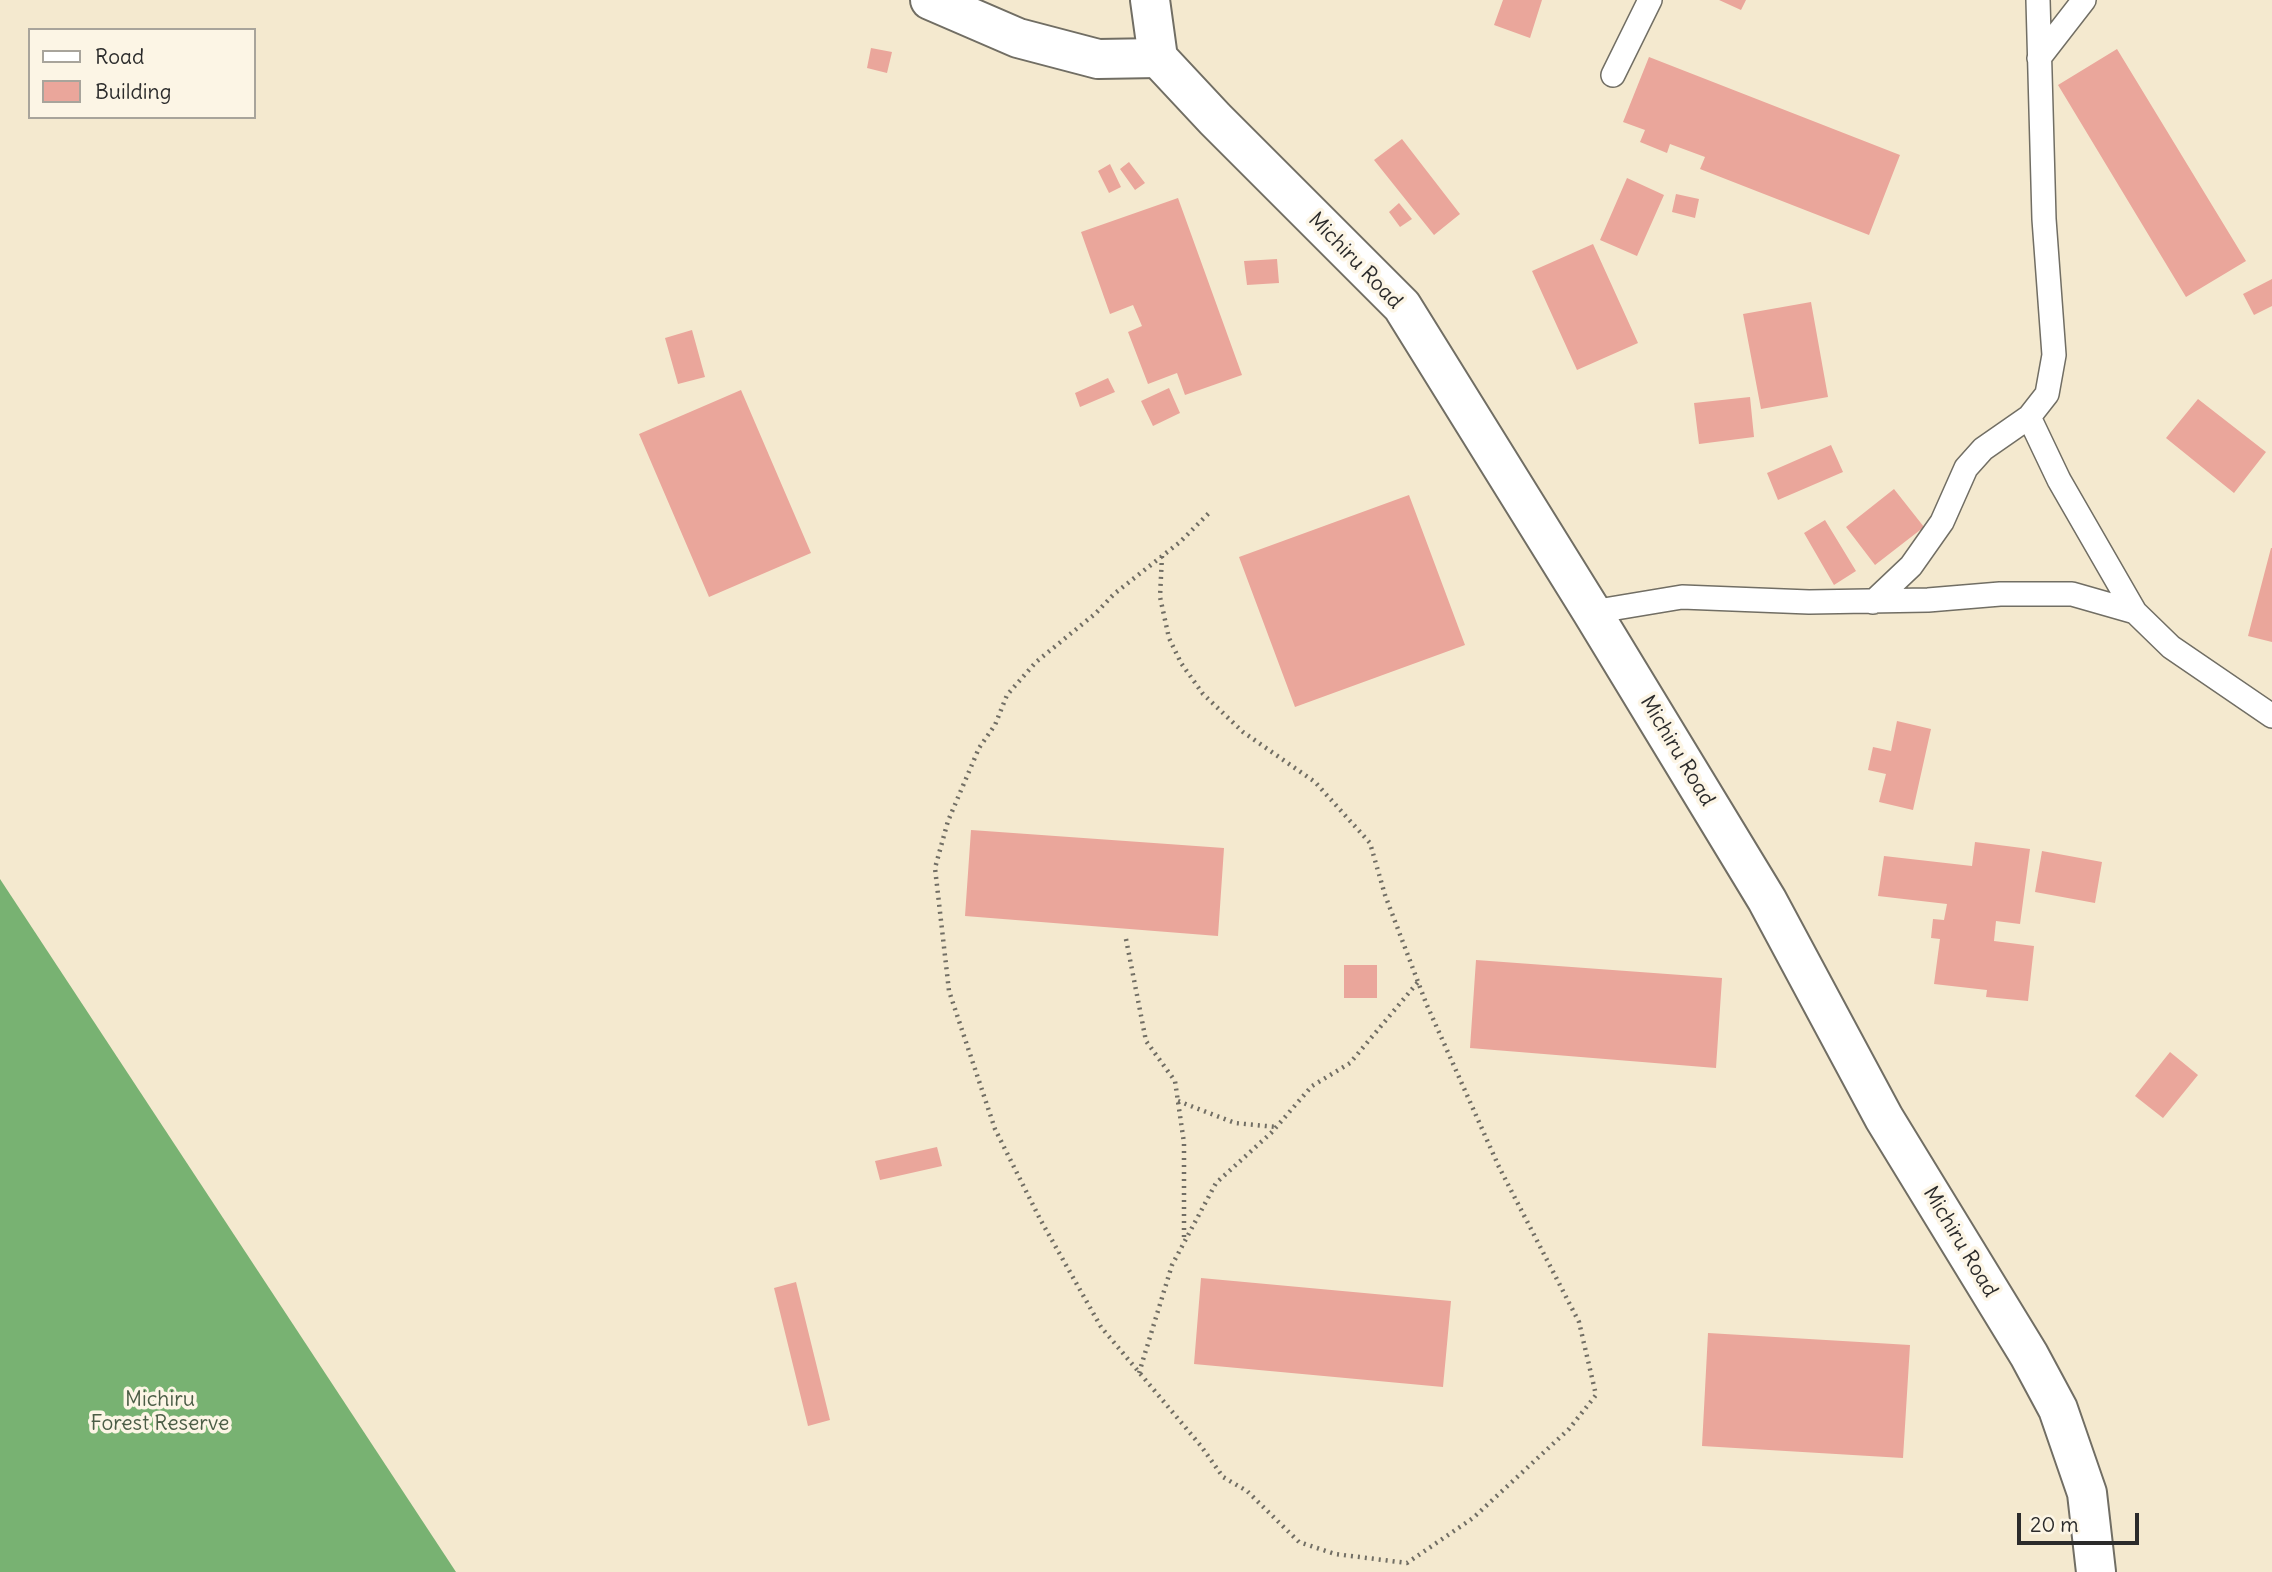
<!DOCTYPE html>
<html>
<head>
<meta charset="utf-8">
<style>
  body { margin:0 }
  #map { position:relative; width:2272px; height:1572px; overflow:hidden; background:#f4e9cf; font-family:Delius,sans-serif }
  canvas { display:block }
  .legend { position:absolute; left:28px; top:28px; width:228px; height:91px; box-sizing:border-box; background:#fcf5e5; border:2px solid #a8a49b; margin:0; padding:9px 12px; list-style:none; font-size:21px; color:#2b2b2b }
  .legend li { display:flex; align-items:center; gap:14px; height:35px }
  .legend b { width:35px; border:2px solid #a8a49b }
  .scale { position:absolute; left:2017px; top:1513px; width:122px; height:32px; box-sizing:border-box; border:4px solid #2b2b2b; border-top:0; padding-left:9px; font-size:21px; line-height:24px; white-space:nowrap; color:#2b2b2b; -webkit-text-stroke:5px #fcf5e5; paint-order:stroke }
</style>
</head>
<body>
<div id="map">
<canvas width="2272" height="1572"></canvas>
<ul class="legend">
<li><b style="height:9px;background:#fff"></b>Road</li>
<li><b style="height:19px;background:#eaa69b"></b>Building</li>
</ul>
<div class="scale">20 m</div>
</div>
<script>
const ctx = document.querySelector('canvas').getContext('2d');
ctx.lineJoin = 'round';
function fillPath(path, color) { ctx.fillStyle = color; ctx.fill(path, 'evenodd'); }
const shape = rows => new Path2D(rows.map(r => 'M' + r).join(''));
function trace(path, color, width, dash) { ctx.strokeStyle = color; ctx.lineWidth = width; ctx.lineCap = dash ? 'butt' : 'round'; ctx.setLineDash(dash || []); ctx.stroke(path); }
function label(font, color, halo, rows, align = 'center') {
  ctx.font = font + ' Delius,sans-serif'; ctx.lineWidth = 7; ctx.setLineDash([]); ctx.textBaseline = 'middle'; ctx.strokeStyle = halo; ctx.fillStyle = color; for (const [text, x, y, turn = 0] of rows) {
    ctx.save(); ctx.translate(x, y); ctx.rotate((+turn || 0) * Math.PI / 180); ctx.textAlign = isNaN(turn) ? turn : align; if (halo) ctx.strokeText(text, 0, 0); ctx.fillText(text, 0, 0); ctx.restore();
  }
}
fillPath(shape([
  [0,879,456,1572,0,1572]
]), '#78b272');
fillPath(shape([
  [1503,0,1542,0,1530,38,1494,25],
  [1719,0,1746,0,1741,10],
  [871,48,892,52,887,73,867,68],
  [2117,49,2246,261,2186,297,2058,85],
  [1649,57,1900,155,1869,235,1700,169,1705,157,1670,144,1667,153,1640,142,1645,130,1623,122],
  [1402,139,1460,214,1434,235,1374,160],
  [1129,162,1145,183,1135,190,1120,169],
  [1110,164,1121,187,1109,193,1098,171],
  [1627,178,1664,195,1637,256,1600,240],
  [1676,194,1699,199,1695,218,1672,212],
  [1178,198,1242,375,1185,395,1177,373,1148,384,1128,332,1142,326,1133,305,1110,314,1081,232],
  [1399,203,1412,219,1400,227,1389,212],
  [1593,244,1638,343,1577,370,1532,271],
  [1277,259,1279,283,1247,285,1244,261],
  [2272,279,2272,306,2254,315,2243,294],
  [1811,302,1828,397,1761,409,1743,314],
  [692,330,705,377,678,384,665,338],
  [1108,378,1115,392,1080,407,1075,393],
  [1169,388,1180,413,1153,426,1141,401],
  [741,390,811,553,709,597,639,434],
  [1750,397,1754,437,1699,444,1694,403],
  [2198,399,2266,452,2234,493,2166,438],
  [1831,445,1843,472,1778,500,1767,473],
  [1894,489,1924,527,1875,565,1846,527],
  [1409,495,1465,645,1295,707,1239,557],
  [1825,520,1856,571,1834,585,1804,533],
  [2271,548,2272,548,2272,642,2248,636],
  [1897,721,1931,729,1913,810,1879,802,1886,774,1868,770,1873,747,1891,751],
  [971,830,1224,848,1218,936,965,916],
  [1975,842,2030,849,2020,924,1996,921,1994,941,2034,946,2028,1001,1986,997,1987,990,1934,984,1940,939,1931,938,1933,919,1944,920,1947,904,1878,896,1884,856,1972,866],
  [2042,851,2102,862,2095,903,2035,892],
  [1476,960,1722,978,1716,1068,1470,1048],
  [1344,965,1377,965,1377,998,1344,998],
  [2170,1052,2198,1075,2163,1118,2135,1096],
  [937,1147,942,1166,880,1180,875,1161],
  [1201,1278,1451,1301,1443,1387,1194,1364],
  [796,1282,830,1420,808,1426,774,1288],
  [1708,1333,1910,1345,1903,1458,1702,1446]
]), '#eaa69b');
const lane = shape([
  [2039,58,2084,0],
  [1613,75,1650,0],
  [2029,417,2059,480,2135,612],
  [1873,602,1911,566,1942,522,1966,468,1983,449,2029,417,2047,394,2054,355,2044,219,2038,0],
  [1592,612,1682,597,1809,602,1928,600,2000,594,2072,594,2135,612,2171,647,2272,716]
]);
const street = shape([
  [930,0,1018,38,1098,59,1158,58]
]);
const secondary = shape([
  [1150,0,1158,58,1215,119,1402,306,1592,612,1767,900,1884,1118,2029,1355,2058,1409,2087,1493,2096,1572]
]);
trace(lane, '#716e64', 26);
trace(street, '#716e64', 42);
trace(secondary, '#716e64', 42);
trace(shape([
  [1162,556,1160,597,1169,638,1181,663,1203,694,1243,732,1315,782,1370,843,1385,895,1426,1003,1499,1167,1579,1322,1596,1395,1569,1429,1473,1518,1407,1563,1335,1554,1299,1542,1247,1491,1223,1477,1201,1446,1101,1327,1040,1219,995,1129,949,991,935,868,948,821,979,748,995,725,1007,695,1036,662,1096,613,1114,594,1180,542,1210,512],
  [1126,939,1146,1041,1175,1081,1184,1143,1184,1242],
  [1178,1101,1235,1123,1276,1127],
  [1139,1373,1172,1265,1216,1183,1271,1133,1312,1086,1350,1063,1418,982]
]), '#716e64', 4.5, [2, 5]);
trace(lane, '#fff', 23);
trace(street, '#fff', 38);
trace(secondary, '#fff', 38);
label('21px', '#2b2b2b', '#fcf5e5', [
  ["Michiru Road",1355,261,46],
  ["Michiru Road",1677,751,59],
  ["Michiru Road",1960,1242,59]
]);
label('21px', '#4b5d46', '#fcf5e5', [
  ["Michiru",160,1400],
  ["Forest Reserve",160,1424]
]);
</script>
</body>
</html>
